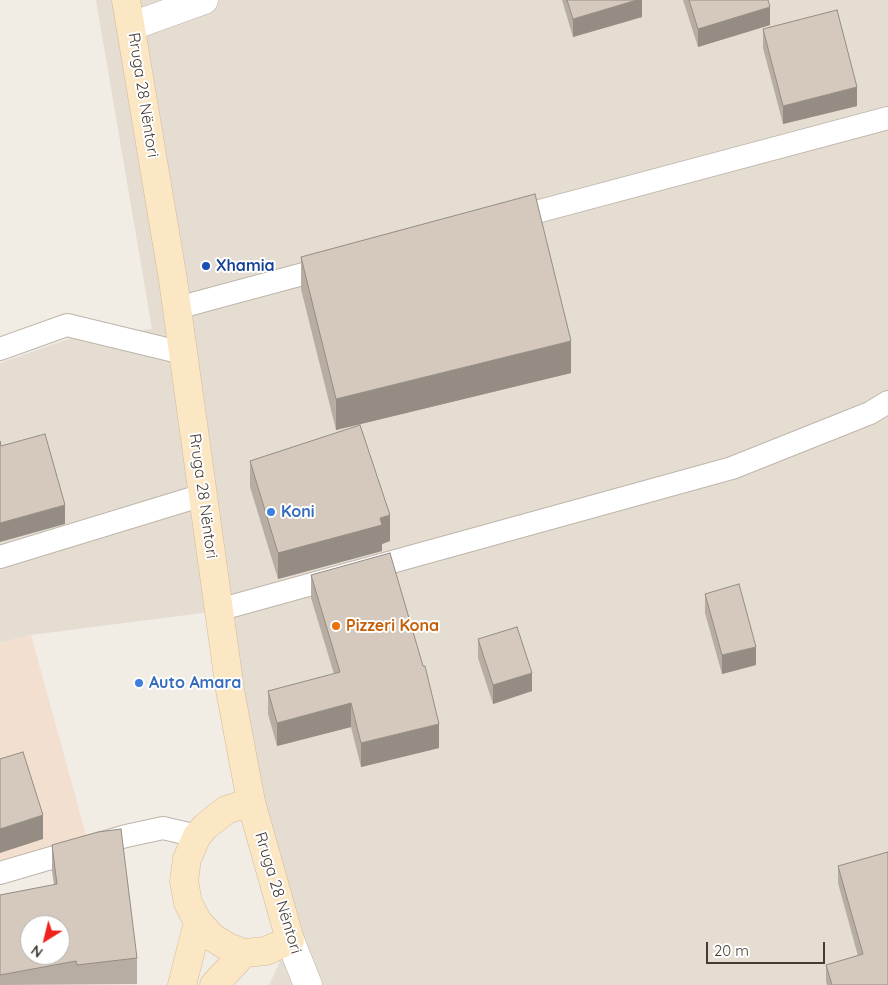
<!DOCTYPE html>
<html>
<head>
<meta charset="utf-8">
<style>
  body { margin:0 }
  #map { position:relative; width:888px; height:985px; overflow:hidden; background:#f1ece4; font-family:Quicksand,sans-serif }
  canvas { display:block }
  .north { position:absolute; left:20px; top:915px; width:50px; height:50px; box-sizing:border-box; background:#fff; border:1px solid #b4b1ae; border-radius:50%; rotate:216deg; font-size:14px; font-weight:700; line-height:20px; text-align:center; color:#433b34 }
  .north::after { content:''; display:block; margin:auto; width:18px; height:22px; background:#ef221d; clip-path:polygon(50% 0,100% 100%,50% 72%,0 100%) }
  .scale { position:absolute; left:706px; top:942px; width:119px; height:22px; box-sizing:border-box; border:2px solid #433b34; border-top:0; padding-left:6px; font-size:15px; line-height:18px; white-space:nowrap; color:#433b34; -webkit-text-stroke:4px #fff; paint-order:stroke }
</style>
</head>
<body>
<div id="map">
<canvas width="888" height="985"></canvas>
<div class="north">N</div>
<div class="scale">20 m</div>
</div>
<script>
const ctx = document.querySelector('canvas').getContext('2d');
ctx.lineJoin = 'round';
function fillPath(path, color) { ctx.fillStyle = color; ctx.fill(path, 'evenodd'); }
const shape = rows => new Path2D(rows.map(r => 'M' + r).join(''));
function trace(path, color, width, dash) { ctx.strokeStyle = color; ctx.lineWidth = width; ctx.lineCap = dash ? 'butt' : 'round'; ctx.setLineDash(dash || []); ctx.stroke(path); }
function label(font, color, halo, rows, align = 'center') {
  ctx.font = font + ' Quicksand,sans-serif'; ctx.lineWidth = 4; ctx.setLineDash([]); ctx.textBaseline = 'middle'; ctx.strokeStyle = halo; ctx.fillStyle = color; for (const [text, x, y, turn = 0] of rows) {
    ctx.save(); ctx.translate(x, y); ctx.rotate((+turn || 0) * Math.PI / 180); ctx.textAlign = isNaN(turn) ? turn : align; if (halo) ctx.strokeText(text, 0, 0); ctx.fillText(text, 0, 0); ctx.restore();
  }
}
fillPath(shape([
  [96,0,888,0,888,985,269,985,290,940,218,611,31,635,0,643,0,363,74,337,152,329]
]), '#e5ddd2');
fillPath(shape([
  [31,635,87,839,0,862,0,643]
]), '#f3dfd0');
const service = shape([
  [510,219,888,118],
  [177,308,329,267],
  [0,349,67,325,183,353],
  [0,557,203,495],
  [218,610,732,468,870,413,888,402],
  [0,873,126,836,163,828,197,836]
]);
const minor = shape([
  [132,26,204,0],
  [290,940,308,985]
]);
const secondary = shape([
  [126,0,173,280,230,690,251,802,290,940,266,951,244,953,228,947,212,937,198,922,188,903,184,881,187,859,197,836,206,826,226,810,251,802],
  [182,985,198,922],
  [214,985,244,953]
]);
trace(service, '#bfb5aa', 24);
trace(minor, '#bfb5aa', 29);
trace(secondary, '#d2bb98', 29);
trace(service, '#fff', 22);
trace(minor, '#fff', 28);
trace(secondary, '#fce7c4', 28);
fillPath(shape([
  [562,0,642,0,642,17,573,37],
  [683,0,768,0,770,25,698,47],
  [763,29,857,106,783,124,763,48],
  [301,257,571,373,336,430,301,289],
  [250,461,390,541,382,544,382,551,278,579,250,487],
  [311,575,439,748,361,767,351,727,277,746,268,714,268,691,334,674,311,598],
  [705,594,756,665,722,674,705,613],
  [478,639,532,691,493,704,478,658],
  [52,845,137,958,137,984,0,985,0,895,54,885,52,871],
  [838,866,888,985,827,985,826,982,826,965,858,956,838,883]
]), '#b7ada3');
fillPath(shape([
  [637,0,642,0,642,17,573,37,573,19],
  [770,7,770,25,698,47,698,29],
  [857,87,857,106,783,124,783,106],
  [571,341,571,373,336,430,336,399],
  [65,505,65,524,0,542,0,523],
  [390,515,390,541,382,544,382,551,278,579,278,553],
  [756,647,756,665,722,674,722,655],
  [532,673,532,691,493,704,493,685],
  [351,703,351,727,277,746,277,723],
  [439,724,439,748,361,767,361,743],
  [43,815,43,839,0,853,0,829]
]), '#958d84');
const building = shape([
  [567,0,637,0,573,19,567,0],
  [689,0,768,0,770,7,698,29,689,0],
  [837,10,857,87,783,106,763,29,837,10],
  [535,194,571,341,336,399,301,257,535,194],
  [360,425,390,515,380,518,382,525,278,553,250,461,360,425],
  [45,434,65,505,0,523,0,441,1,446,45,434],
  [390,553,423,666,425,666,439,724,361,743,351,703,277,723,268,691,340,672,311,575,390,553],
  [739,584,756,647,722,655,705,594,739,584],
  [517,627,532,673,493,685,478,639,517,627],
  [23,752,43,815,0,829,0,759,23,752],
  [121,829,137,958,77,965,76,961,0,975,0,895,57,884,52,845,98,832,121,829],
  [30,925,60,925,60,955,30,955,30,925],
  [888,852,888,985,832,985,826,965,863,954,838,866,888,852]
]);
fillPath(building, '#d5c9bd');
trace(building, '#958d84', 1);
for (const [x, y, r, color] of [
  [206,266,5,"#1a4fb4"],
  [271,512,5,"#3f7fe0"],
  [336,626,5,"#e8710a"],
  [139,683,5,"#3f7fe0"]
]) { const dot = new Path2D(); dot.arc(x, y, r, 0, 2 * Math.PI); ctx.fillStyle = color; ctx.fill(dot); trace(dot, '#fff', 2); }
label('16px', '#433b34', '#fff', [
  ["Rruga 28 Nëntori",143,95,81],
  ["Rruga 28 Nëntori",203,496,82],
  ["Rruga 28 Nëntori",278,893,73]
]);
label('bold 16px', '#164399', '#fff', [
  ["Xhamia",216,266]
], 'left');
label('bold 16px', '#366cbe', '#fff', [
  ["Koni",281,512],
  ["Auto Amara",149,683]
], 'left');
label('bold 16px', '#c56008', '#fff', [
  ["Pizzeri Kona",346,626]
], 'left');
</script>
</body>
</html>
